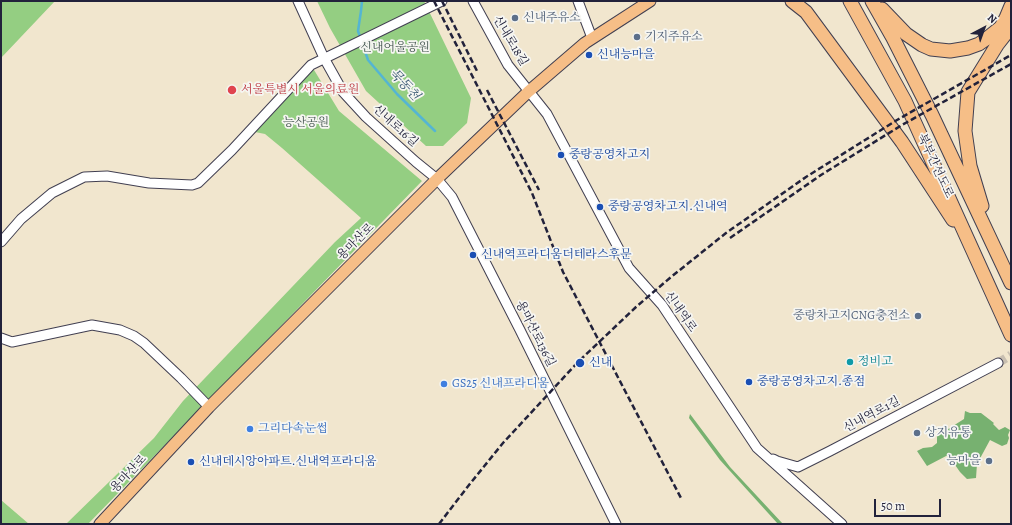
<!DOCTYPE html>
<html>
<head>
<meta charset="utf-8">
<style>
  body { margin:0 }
  #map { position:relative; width:1012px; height:525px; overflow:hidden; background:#f1e6ce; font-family:Alegreya,serif }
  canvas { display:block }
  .frame { position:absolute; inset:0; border:2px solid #22223b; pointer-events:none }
  .north { position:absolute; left:964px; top:8px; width:40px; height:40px; -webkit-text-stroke:3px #f6f6f2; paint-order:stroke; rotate:41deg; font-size:11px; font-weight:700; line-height:16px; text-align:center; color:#22223b }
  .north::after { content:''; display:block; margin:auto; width:14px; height:18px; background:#22223b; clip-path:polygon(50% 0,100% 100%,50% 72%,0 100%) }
  .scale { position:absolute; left:874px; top:499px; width:67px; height:18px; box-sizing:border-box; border:2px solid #22223b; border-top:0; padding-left:5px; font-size:12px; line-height:14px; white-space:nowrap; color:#22223b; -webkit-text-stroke:3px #f6f6f2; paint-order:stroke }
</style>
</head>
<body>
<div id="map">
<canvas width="1012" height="525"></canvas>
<div class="frame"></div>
<div class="north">N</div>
<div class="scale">50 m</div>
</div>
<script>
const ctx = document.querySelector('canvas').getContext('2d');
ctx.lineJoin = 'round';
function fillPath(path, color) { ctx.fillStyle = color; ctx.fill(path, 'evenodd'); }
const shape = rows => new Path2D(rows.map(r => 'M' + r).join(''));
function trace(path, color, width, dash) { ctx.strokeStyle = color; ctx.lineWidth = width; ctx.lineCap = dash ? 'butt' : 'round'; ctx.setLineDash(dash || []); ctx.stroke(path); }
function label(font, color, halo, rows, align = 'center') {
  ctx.font = font + ' Alegreya,"Noto Serif KR",serif'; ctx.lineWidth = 3.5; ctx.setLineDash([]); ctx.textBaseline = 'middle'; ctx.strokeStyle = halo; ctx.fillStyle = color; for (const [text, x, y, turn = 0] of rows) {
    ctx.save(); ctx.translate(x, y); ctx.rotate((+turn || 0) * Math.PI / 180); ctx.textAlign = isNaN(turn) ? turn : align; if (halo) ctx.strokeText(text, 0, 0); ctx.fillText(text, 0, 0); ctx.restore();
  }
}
fillPath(shape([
  [1,1,55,1,1,58],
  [317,1,424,1,471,98,467,123,443,146,426,146,366,91,330,28],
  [311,65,339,111,422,181,88,524,66,524,154,438,183,401,335,242,361,218,282,148,265,134,250,131],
  [1,500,29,524,1,524]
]), '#94ce82');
fillPath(shape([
  [965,411,970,413,981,413,994,423,993,424,999,430,1005,427,1010,430,1008,435,1009,438,1007,444,1002,446,990,440,977,464,976,478,967,479,960,472,948,455,927,466,917,451,923,448,932,447,937,443,937,436,964,419],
  [690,414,730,467,783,524,778,524,720,460,689,418]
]), '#77b170');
trace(shape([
  [362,1,361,11,358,31,368,60,397,94,435,131]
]), '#54b5d3', 2.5);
trace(shape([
  [998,363,1011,355]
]), '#c8bfb1', 9, [9, 4.5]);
const minor = shape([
  [298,1,324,58,343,92,366,117,416,162,437,179,452,197,520,330,616,524],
  [473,1,508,65,547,114,629,268,662,305,757,448,842,524],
  [578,1,592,38],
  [1,242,21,219,52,193,84,177,107,176,149,183,192,185,198,183,232,150,311,65,442,1],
  [1,338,12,342,92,325,120,330,134,336,144,343,181,378,209,407],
  [773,459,777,461,798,467,830,451,998,363]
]);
const major = shape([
  [100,524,209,407,437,179,528,92,585,43,650,1]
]);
const highway = shape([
  [792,1,806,12,902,142,953,220],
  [850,1,905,101,1011,335],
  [872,1,893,38,932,115,1011,283],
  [882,9,906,34,922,45,931,49,950,51,968,48,979,44,986,39,1001,27,1006,18,1011,6],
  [982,206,970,166,965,131,968,92,997,45,1011,27]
]);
trace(minor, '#413f51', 11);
trace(major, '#413f51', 13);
trace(highway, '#413f51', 15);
trace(minor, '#fff', 9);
trace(major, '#f6be87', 11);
trace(highway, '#f6be87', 13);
trace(shape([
  [434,1,532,193,563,272,682,500],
  [442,1,478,73],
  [487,90,539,190],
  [730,238,821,175,902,125,1011,64],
  [439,524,469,485,503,443,578,362,636,307,671,277,726,233,806,177,897,120,1011,55]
]), '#22223b', 2.5, [6, 3]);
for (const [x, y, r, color] of [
  [515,18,4,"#5c6f8a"],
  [637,37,4,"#5c6f8a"],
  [589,55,4,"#1a4fb4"],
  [232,90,5,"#e0444e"],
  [561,155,4,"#1a4fb4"],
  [600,207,4,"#1a4fb4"],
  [473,255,4,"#1a4fb4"],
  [918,316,4,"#5c6f8a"],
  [850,362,4,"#0f9aa8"],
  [580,363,5,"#1a4fb4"],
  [749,382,4,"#1a4fb4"],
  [444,384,4,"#3f7fe0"],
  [250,429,4,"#3f7fe0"],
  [917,433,4,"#5c6f8a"],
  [989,461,4,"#5c6f8a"],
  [191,462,4,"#1a4fb4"]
]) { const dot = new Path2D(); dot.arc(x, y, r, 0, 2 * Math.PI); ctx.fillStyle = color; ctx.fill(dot); trace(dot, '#f6f6f2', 1.5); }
label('12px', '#4e5e75', '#f6f6f2', [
  ["신내주유소",523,18],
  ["기지주유소",645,37],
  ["중랑차고지CNG충전소",910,316,"right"],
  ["상지유통",925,433],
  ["능마을",981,461,"right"]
], 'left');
label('12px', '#22223b', '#f6f6f2', [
  ["신내로18길",510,41,59],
  ["신내로16길",395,126,42],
  ["북부간선도로",935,166,65],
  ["용마산로",356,242,-45],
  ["신내역로",680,312,55],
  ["용마산로136길",535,334,63],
  ["신내역로1길",872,415,-28],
  ["용마산로",129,474,-47]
]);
label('12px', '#445650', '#f6f6f2', [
  ["신내어울공원",395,48],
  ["능산공원",306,123]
]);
label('12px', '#164399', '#f6f6f2', [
  ["신내능마을",597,55],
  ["중랑공영차고지",569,155],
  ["중랑공영차고지.신내역",608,207],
  ["신내역프라디움더테라스후문",481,255],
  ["신내",589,363],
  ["중랑공영차고지.종점",757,382],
  ["신내데시앙아파트.신내역프라디움",199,462]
], 'left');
label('12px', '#be3a42', '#f6f6f2', [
  ["서울특별시 서울의료원",241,90]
], 'left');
label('12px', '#0d838f', '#f6f6f2', [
  ["정비고",858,362]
], 'left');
label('12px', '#366cbe', '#f6f6f2', [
  ["GS25 신내프라디움",452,384],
  ["그리다속눈썹",258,429]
], 'left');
label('italic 13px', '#345570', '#f6f6f2', [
  ["묵동천",404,85,47]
]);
</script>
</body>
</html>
